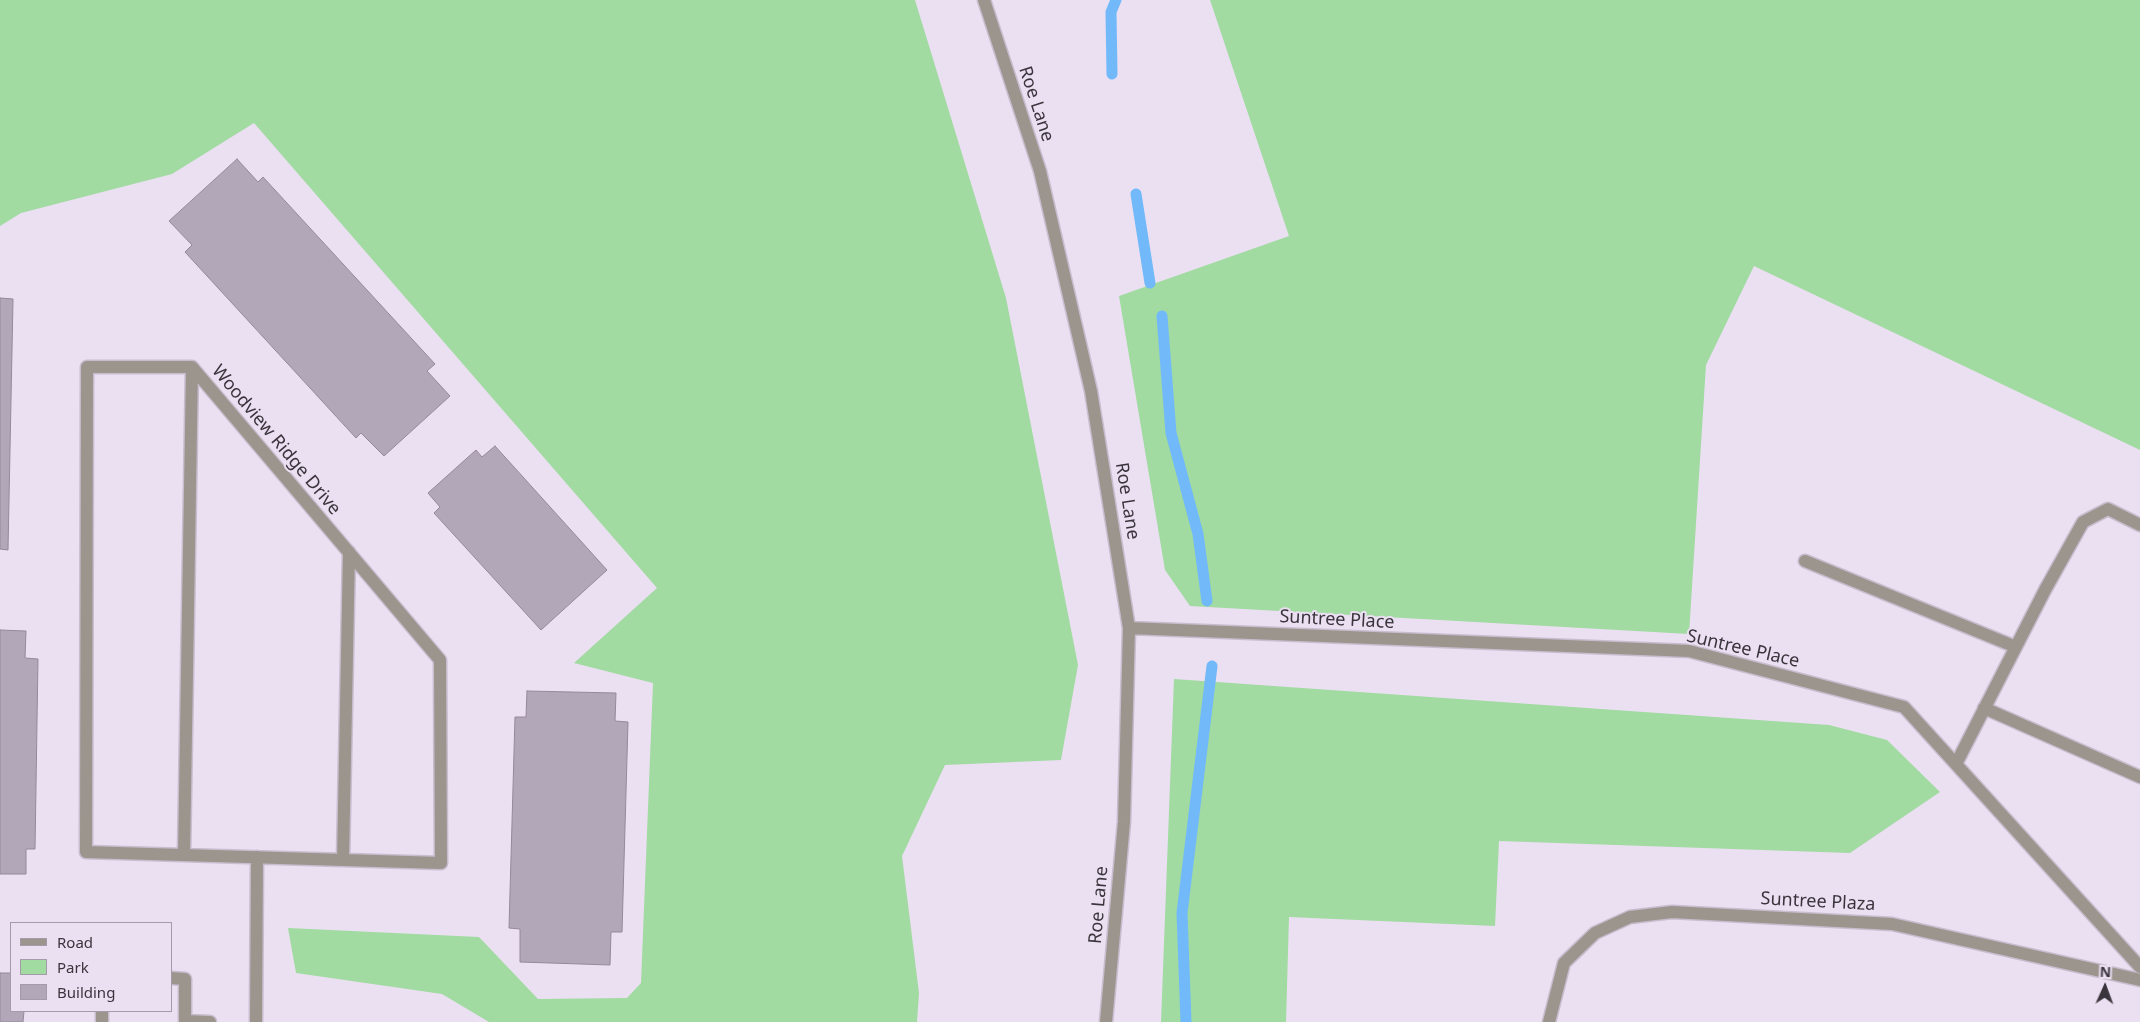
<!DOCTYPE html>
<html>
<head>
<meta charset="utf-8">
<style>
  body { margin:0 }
  #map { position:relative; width:2140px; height:1022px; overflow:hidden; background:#ebdff2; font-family:"Noto Sans",sans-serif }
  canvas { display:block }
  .legend { position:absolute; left:10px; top:922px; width:162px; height:90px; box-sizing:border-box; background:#ebdff2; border:1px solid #a49ba9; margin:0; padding:6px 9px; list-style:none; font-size:15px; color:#3a353c }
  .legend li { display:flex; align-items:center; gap:10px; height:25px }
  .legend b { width:25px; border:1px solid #a49ba9 }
  .north { position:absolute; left:2080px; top:962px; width:50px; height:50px; -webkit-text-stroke:4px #ebdff2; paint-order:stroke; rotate:2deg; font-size:14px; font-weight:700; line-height:20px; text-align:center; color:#3a353c }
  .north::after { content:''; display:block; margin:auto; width:18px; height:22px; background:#3a353c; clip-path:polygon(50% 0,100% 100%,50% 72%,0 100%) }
</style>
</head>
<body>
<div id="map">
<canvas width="2140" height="1022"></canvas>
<ul class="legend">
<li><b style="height:6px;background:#9b958e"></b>Road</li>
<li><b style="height:14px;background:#a1dba1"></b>Park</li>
<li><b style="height:14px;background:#b2a7b8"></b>Building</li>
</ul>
<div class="north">N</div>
</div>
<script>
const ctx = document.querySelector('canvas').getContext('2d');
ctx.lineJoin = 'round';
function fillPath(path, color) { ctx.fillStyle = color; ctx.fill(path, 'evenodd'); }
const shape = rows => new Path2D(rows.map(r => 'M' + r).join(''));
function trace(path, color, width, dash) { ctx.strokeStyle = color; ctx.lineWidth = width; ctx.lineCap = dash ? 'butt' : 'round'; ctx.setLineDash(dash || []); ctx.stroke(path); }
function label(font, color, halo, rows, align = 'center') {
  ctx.font = font + ' "Noto Sans",sans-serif'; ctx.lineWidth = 4; ctx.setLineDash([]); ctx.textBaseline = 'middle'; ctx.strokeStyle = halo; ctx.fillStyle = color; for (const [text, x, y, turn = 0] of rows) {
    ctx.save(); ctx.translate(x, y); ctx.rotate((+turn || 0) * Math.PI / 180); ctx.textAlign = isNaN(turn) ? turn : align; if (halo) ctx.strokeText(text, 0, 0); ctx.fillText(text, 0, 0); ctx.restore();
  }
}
fillPath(shape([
  [0,0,915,0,1006,298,1078,665,1061,760,945,765,902,856,919,993,917,1022,489,1022,442,994,296,973,288,928,479,937,538,999,627,998,641,983,653,683,574,663,657,588,254,123,172,174,21,213,0,226],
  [1210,0,2140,0,2140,450,1754,266,1706,365,1689,634,1190,606,1165,570,1119,296,1289,236],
  [1174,679,1829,725,1887,740,1940,792,1850,853,1499,841,1495,926,1289,917,1286,1022,1161,1022]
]), '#a1dba1');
trace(shape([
  [1112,74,1111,12,1116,0],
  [1136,194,1150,283],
  [1162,316,1171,433,1198,534,1207,601],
  [1186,1022,1182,913,1212,666]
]), '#72b9fa', 11);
const building = shape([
  [237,159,258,182,263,177,435,364,427,371,450,396,384,456,361,433,356,438,185,252,192,245,169,221,237,159],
  [0,298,13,299,8,550,0,549,0,298],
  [495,446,607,570,541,630,434,513,440,507,428,493,476,450,482,457,495,446],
  [0,630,26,631,25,658,38,659,35,849,26,849,26,874,0,874,0,630],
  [527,691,616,693,615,721,628,722,622,932,611,932,610,965,520,962,520,929,509,928,515,717,526,717,527,691],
  [0,973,11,973,11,1011,24,1011,23,1022,0,1022,0,973]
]);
fillPath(building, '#b2a7b8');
trace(building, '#94899a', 1);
const minor = shape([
  [984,0,1040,171,1091,391,1129,628,1124,822,1106,1022],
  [87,367,192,367,440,660,441,863,86,852,87,367],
  [1805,561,2016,647],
  [1129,628,1689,651,1904,707,2140,967],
  [1984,708,2140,777],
  [1956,764,2045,590,2083,522,2108,509,2140,525],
  [184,855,192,367],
  [343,860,349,552],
  [171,978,185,979,185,1022],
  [185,1021,210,1022],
  [102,1022,102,1011],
  [256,1022,257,857],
  [1549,1022,1564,963,1595,933,1630,917,1672,912,1892,924,2140,980]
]);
trace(minor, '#c8bdce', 15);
trace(minor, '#9b958e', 12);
label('18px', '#3a353c', '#ebdff2', [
  ["Roe Lane",1036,104,72],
  ["Woodview Ridge Drive",276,440,50],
  ["Roe Lane",1127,501,81],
  ["Suntree Place",1337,620,3],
  ["Suntree Place",1743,649,13],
  ["Suntree Plaza",1818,902,3],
  ["Roe Lane",1099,905,-85]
]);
</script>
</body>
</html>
